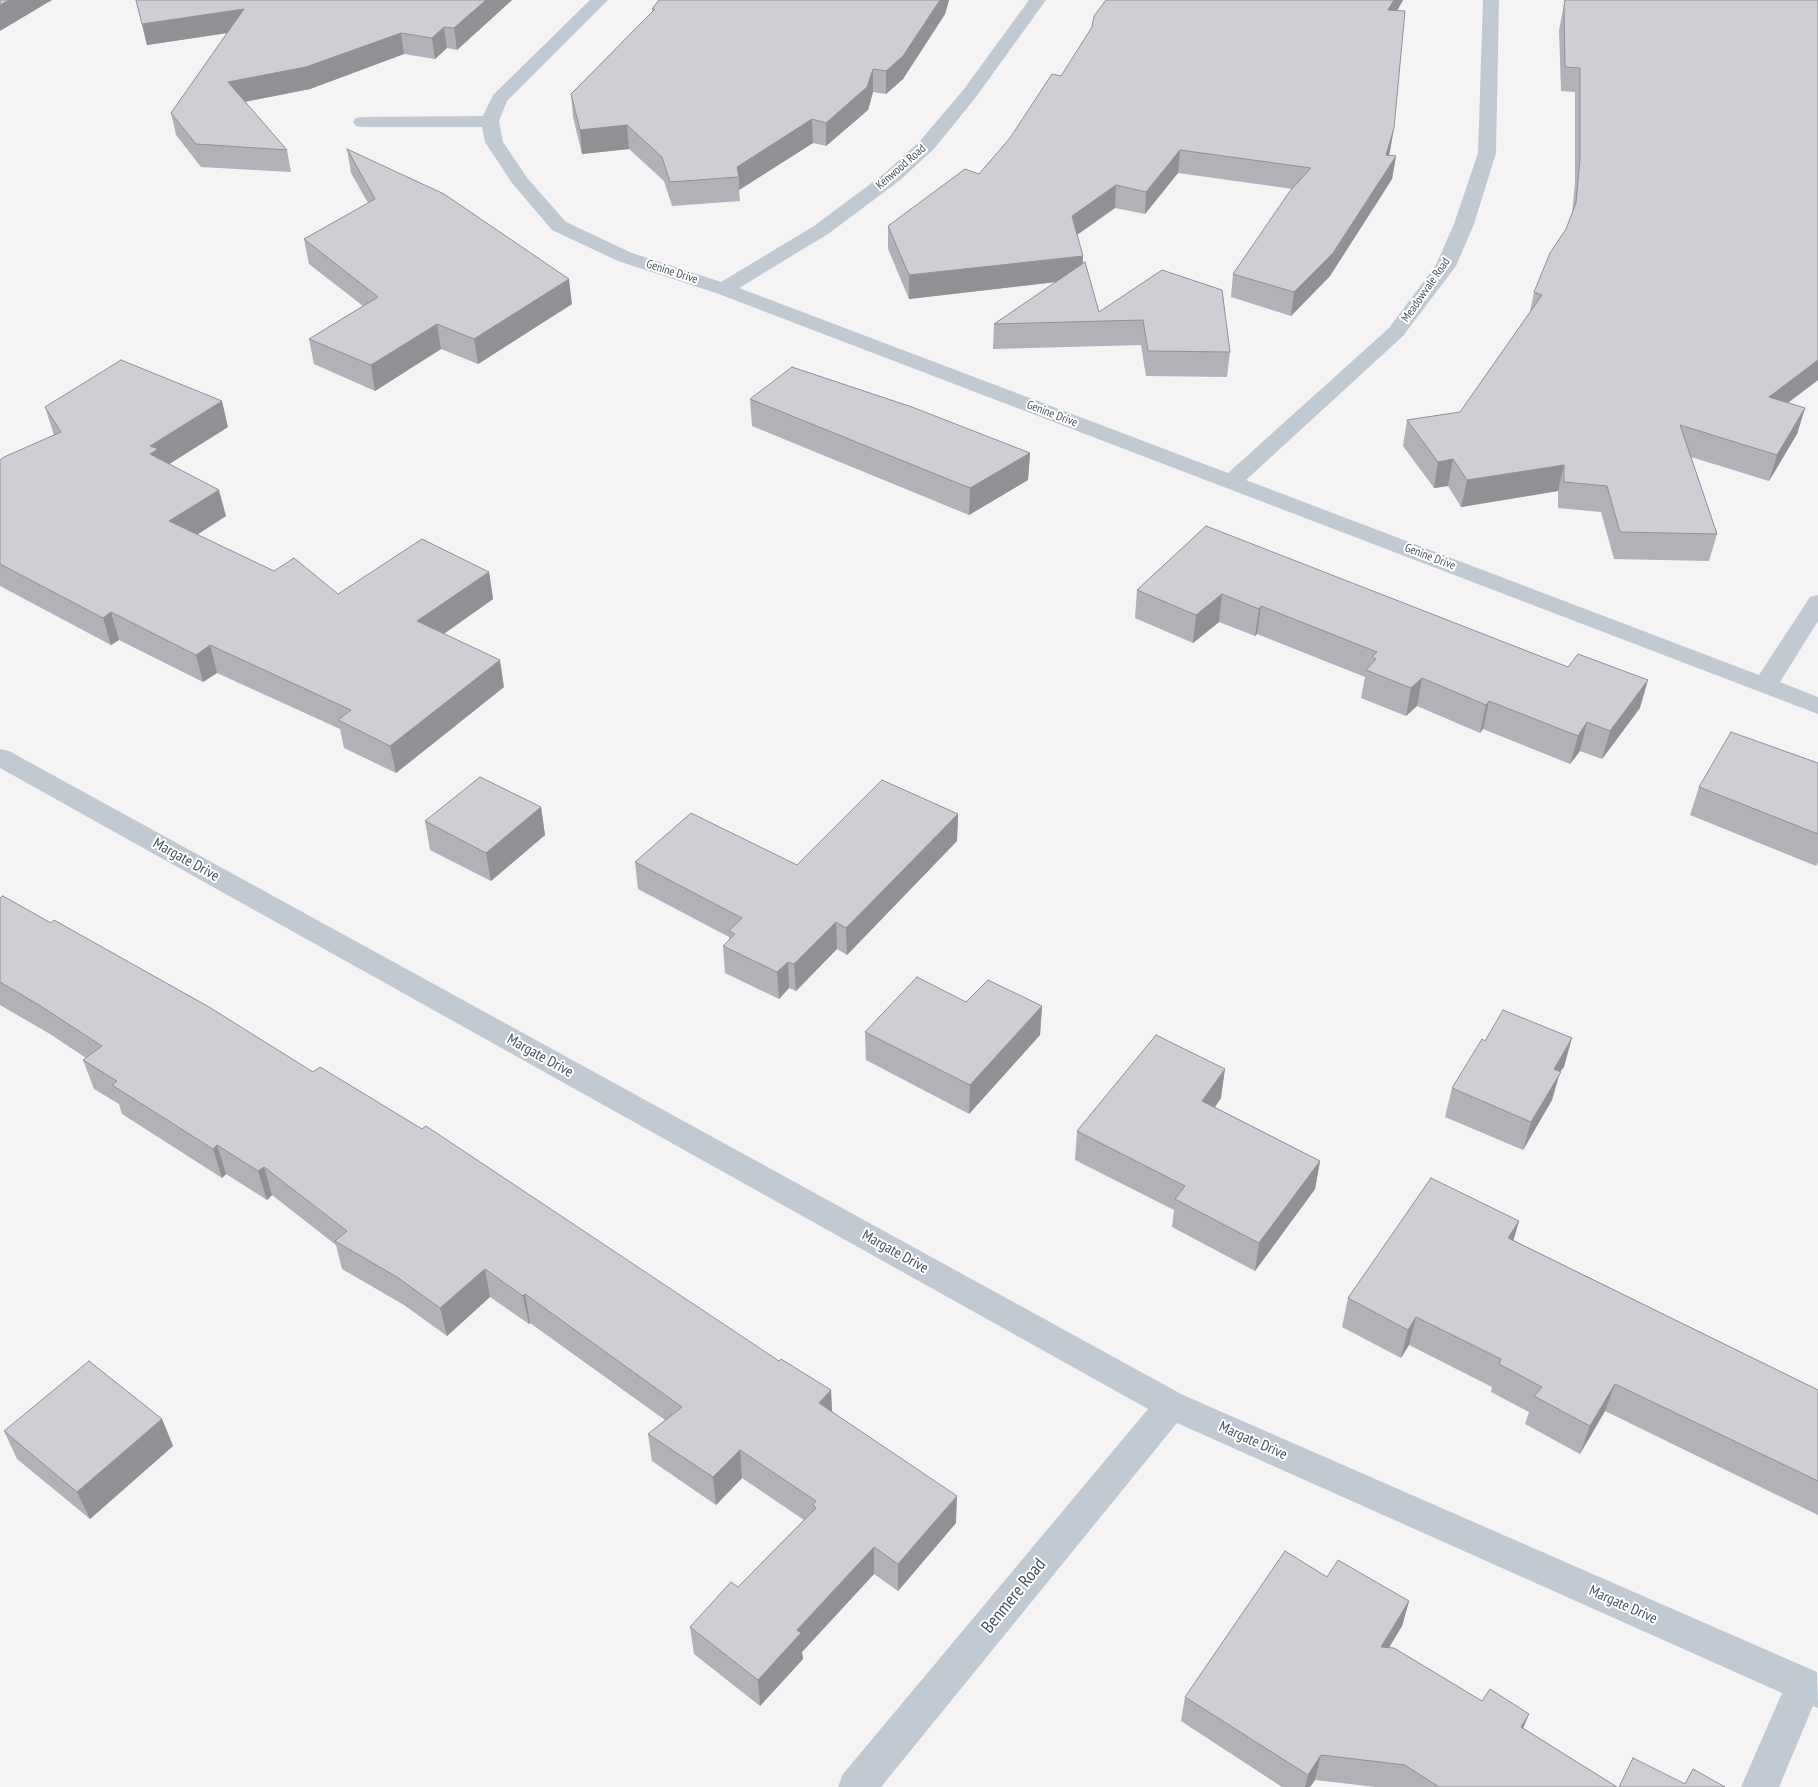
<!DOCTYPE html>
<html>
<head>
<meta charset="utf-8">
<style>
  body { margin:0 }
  canvas { display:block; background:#f5f3f3 }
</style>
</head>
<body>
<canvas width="1818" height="1787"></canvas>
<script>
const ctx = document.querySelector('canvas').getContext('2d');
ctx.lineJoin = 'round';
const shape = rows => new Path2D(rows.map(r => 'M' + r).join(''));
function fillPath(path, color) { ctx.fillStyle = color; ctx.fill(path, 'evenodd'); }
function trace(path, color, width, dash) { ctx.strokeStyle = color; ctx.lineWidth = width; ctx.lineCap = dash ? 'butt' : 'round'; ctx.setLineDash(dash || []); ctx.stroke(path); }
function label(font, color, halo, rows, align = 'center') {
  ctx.font = font + ' "PT Sans Narrow",sans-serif'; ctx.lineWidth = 4; ctx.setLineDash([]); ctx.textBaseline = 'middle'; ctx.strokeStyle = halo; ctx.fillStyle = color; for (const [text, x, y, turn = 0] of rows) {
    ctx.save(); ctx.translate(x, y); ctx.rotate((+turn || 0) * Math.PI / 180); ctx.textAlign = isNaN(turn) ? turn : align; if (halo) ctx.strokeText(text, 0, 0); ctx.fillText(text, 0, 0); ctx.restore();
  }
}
fillPath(shape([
  [590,0,608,0,507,101,499,121,503,142,528,179,566,222,632,253,721,282,814,226,885,173,920,141,964,89,1029,0,1046,0,976,97,934,149,899,181,828,234,739,288,1228,473,1389,328,1436,265,1454,224,1478,153,1483,0,1499,0,1496,153,1474,224,1456,266,1403,336,1246,480,1759,675,1810,597,1818,595,1818,621,1780,682,1818,697,1818,714,716,293,618,261,552,230,512,183,485,142,482,127,362,127,356,126,353,122,356,118,362,117,483,116,493,95,590,0],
  [0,749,9,751,1183,1395,1817,1672,1818,1708,1813,1706,1779,1787,1741,1787,1782,1693,1177,1423,881,1787,838,1787,843,1774,1148,1409,0,768,0,749]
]), '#c1cad2');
fillPath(shape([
  [136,0,512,0,457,50,447,48,435,59,404,54,310,89,245,102,287,150,291,172,201,167,176,135,171,113,227,33,147,45],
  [659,0,949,0,945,14,903,79,886,94,873,92,868,110,826,146,813,143,739,190,740,201,672,206,664,181,629,149,582,154,573,117,571,94,652,12,652,9],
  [1403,0,1397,11,1394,128,1389,155,1396,156,1392,179,1330,276,1291,316,1231,297,1233,274,1293,189,1178,173,1145,214,1115,208,1077,235,1083,264,1099,312,1162,270,1230,352,1227,377,1146,376,1141,345,993,349,994,324,1056,282,909,299,888,249,888,226,979,174,1010,138,1061,76],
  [1565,0,1818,0,1818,380,1788,403,1805,408,1797,434,1769,481,1691,457,1717,534,1709,561,1614,559,1601,512,1558,508,1558,491,1461,507,1448,486,1434,488,1403,446,1407,420,1460,412,1530,312,1534,292,1566,229,1572,213,1575,183,1575,92,1561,91,1559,30],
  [347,149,572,304,478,364,441,349,375,391,314,364,309,339,363,306,309,264,304,239,368,203,351,173],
  [750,399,1030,453,1028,480,969,515,752,426],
  [45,407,228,427,169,464,226,516,197,535,274,571,338,594,489,572,493,599,444,634,504,687,396,773,344,748,340,729,217,673,203,682,119,640,111,645,0,586,0,460,54,435],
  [1206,526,1640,708,1602,759,1580,751,1570,764,1483,729,1480,733,1417,706,1406,716,1361,698,1365,677,1257,634,1255,636,1219,622,1193,643,1135,618,1137,590],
  [1818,763,1818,863,1816,866,1690,815,1699,787],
  [541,807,545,835,491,881,430,850,425,821],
  [958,814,957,841,847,955,837,949,796,991,789,988,779,999,725,973,723,946,729,940,729,937,638,889,635,862,797,865],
  [0,898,313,1072,779,1361,831,1390,832,1411,956,1523,898,1591,874,1574,802,1652,803,1659,760,1706,694,1654,690,1627,738,1587,804,1520,742,1478,716,1505,652,1461,648,1434,665,1420,530,1323,529,1324,490,1297,447,1336,404,1305,342,1269,336,1245,272,1195,267,1200,226,1174,222,1178,122,1114,119,1104,94,1089,83,1060,86,1058,50,1034,0,1005],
  [966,1002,1042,1006,1040,1035,969,1114,866,1060,865,1032],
  [1485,1041,1564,1067,1560,1072,1552,1100,1523,1150,1445,1117,1452,1088],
  [1221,1098,1215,1107,1320,1161,1315,1189,1255,1271,1172,1227,1174,1210,1075,1160,1077,1131],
  [1519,1221,1513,1240,1818,1390,1818,1515,1605,1411,1580,1454,1525,1424,1529,1412,1491,1392,1492,1387,1409,1345,1401,1358,1342,1327,1348,1298],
  [162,1419,173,1446,90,1519,17,1459,4,1431],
  [1327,1577,1409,1601,1402,1626,1389,1648,1482,1701,1529,1714,1523,1728,1617,1787,1376,1787,1315,1780,1310,1787,1282,1787,1181,1721,1185,1697]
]), '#b0b2b7');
fillPath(shape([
  [9,0,52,0,0,31,0,5],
  [486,0,512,0,457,50,454,28],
  [940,0,949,0,945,14,903,79,886,94,886,71],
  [1394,0,1403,0,1385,31,1388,10],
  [244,9,248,30,147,45,142,24],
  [444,27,447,48,435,59,432,38],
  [401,33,404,54,310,89,233,104,228,82],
  [873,69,873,92,868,110,826,146,826,123],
  [812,119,813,143,739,190,739,177,737,167],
  [627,125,629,149,582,154,580,130],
  [1394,128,1390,151,1383,176,1396,156,1392,179,1330,276,1291,316,1294,292,1386,155],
  [1180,150,1178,173,1145,214,1146,192],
  [1116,185,1115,208,1071,239,1072,216],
  [1083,256,1082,279,909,299,909,275],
  [569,279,572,304,478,364,474,339],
  [437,324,441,349,375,391,371,365],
  [1818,360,1818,380,1761,423,1769,397],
  [222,401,228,427,163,468,150,454,150,446],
  [1805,408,1797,434,1769,481,1777,455],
  [1030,453,1028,480,969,515,970,488],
  [1453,459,1448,486,1434,488,1438,462],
  [1564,465,1558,491,1461,507,1467,480],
  [219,490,226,516,176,548,169,521],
  [489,572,493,599,422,649,417,621],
  [1222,594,1219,622,1193,643,1196,615],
  [1261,606,1257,634,1255,636,1259,609],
  [111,612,119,640,111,645,103,618],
  [210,645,217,673,203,682,196,655],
  [500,660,504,687,396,773,390,746],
  [1422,678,1417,706,1406,716,1411,688],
  [1648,680,1640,708,1602,759,1610,731],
  [1489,701,1483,729,1480,733,1486,705],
  [1587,722,1580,751,1570,764,1578,736],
  [541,807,545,835,491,881,486,853],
  [958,814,957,841,847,955,846,928],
  [836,922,837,949,796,991,794,964],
  [788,962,789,988,779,999,777,972],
  [1042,1006,1040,1035,969,1114,970,1085],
  [1572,1038,1564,1067,1560,1072,1552,1100,1523,1150,1531,1122,1554,1069],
  [1225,1069,1221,1098,1199,1130,1202,1101],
  [217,1145,226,1174,222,1178,213,1149],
  [1320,1161,1315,1189,1255,1271,1259,1243],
  [264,1167,272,1195,267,1200,258,1171],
  [1519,1221,1511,1249,1508,1238],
  [485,1269,490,1297,447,1336,440,1308],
  [525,1294,530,1323,529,1324,523,1296],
  [1416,1317,1409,1345,1401,1358,1408,1330],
  [1615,1384,1605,1411,1580,1454,1590,1426],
  [831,1390,832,1418,819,1403],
  [162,1419,173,1446,90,1519,77,1492],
  [740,1450,742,1478,716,1505,713,1477],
  [957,1496,956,1523,898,1591,898,1564],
  [874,1547,874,1574,802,1652,803,1659,760,1706,758,1680,797,1630],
  [1409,1601,1402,1626,1374,1672,1381,1647],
  [1529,1714,1519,1738,1521,1727],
  [1321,1755,1315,1780,1310,1787,1305,1787,1308,1775]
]), '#909195');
const building = shape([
  [0,0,9,0,0,5,0,0],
  [136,0,486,0,454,28,444,27,432,38,401,33,306,67,228,82,287,150,196,144,171,113,244,9,142,24,136,0],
  [659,0,940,0,903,56,886,71,873,69,867,87,826,123,812,119,737,167,739,177,670,182,662,157,627,125,580,130,571,94,655,9,652,9,659,0],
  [1106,0,1394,0,1388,10,1405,11,1394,128,1386,155,1396,156,1333,253,1294,292,1233,274,1290,191,1311,168,1180,150,1146,192,1116,185,1072,216,1083,256,909,275,888,226,965,169,979,174,1010,138,1052,74,1061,76,1092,27,1094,16,1106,0],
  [1565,0,1818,0,1818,360,1769,397,1805,408,1777,455,1680,425,1717,534,1620,532,1607,486,1564,482,1564,465,1467,480,1453,459,1438,462,1407,420,1460,412,1542,295,1534,292,1550,253,1566,229,1576,203,1580,159,1580,68,1565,67,1564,7,1565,0],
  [347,149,444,194,569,279,474,339,437,324,371,365,309,339,378,297,304,239,375,199,347,149],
  [1085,262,1099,312,1162,270,1222,290,1230,352,1148,351,1143,320,994,324,1085,262],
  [121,360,222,401,150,446,158,449,150,454,219,490,169,521,274,571,294,558,338,594,422,539,489,572,417,621,500,660,390,746,338,720,351,710,210,645,196,655,111,612,103,618,0,564,0,460,4,457,61,432,45,407,121,360],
  [792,367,912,407,1030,453,970,488,750,399,792,367],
  [1206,526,1568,667,1578,654,1648,680,1610,731,1587,722,1578,736,1489,701,1486,705,1422,678,1411,688,1366,670,1376,659,1372,657,1377,652,1261,606,1259,609,1222,594,1196,615,1137,590,1206,526],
  [1731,732,1818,763,1818,834,1699,787,1731,732],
  [480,777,541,807,486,853,425,821,480,777],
  [882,780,958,814,846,928,836,922,794,964,788,962,777,972,723,946,735,934,729,931,742,918,635,862,691,813,797,865,882,780],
  [3,896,51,923,54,920,209,1007,313,1072,320,1067,422,1129,426,1126,779,1361,781,1359,831,1390,819,1403,957,1496,898,1564,874,1547,797,1630,801,1633,758,1680,690,1627,731,1582,738,1587,816,1508,813,1505,816,1501,740,1450,713,1477,648,1434,682,1407,525,1294,523,1296,485,1269,440,1308,397,1277,335,1241,347,1231,264,1167,258,1171,217,1145,213,1149,112,1085,117,1081,83,1060,102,1046,39,1005,0,982,0,898,3,896],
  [917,977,966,1002,988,980,1042,1006,970,1085,865,1032,917,977],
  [1503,1010,1572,1038,1554,1069,1561,1072,1531,1122,1452,1088,1482,1039,1485,1041,1503,1010],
  [1156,1035,1225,1069,1202,1101,1320,1161,1259,1243,1175,1199,1185,1186,1077,1131,1156,1035],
  [1431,1178,1519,1221,1508,1238,1818,1390,1818,1481,1615,1384,1590,1426,1534,1396,1542,1387,1499,1364,1501,1359,1416,1317,1408,1330,1348,1298,1431,1178],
  [89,1361,162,1419,77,1492,4,1431,89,1361],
  [1285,1551,1327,1577,1338,1560,1409,1601,1381,1647,1394,1648,1482,1701,1490,1689,1529,1714,1521,1727,1617,1787,1439,1787,1405,1765,1321,1755,1308,1775,1185,1697,1285,1551],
  [1633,1758,1685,1784,1693,1769,1725,1787,1619,1787,1633,1758]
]);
fillPath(building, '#cdcfd5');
trace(building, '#909195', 1);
label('12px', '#4a5661', '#fff', [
  ["Kenwood Road",901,167,-41],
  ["Genine Drive",672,272,18],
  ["Meadowvale Road",1426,290,-55],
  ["Genine Drive",1052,414,21],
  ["Genine Drive",1430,557,21]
]);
label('15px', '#4a5661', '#fff', [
  ["Margate Drive",186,860,29],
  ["Margate Drive",540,1056,29],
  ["Margate Drive",895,1252,29],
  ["Margate Drive",1253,1441,24],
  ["Margate Drive",1623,1605,24]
]);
label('18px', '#4a5661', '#fff', [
  ["Benmere Road",1014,1596,-51]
]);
</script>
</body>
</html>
